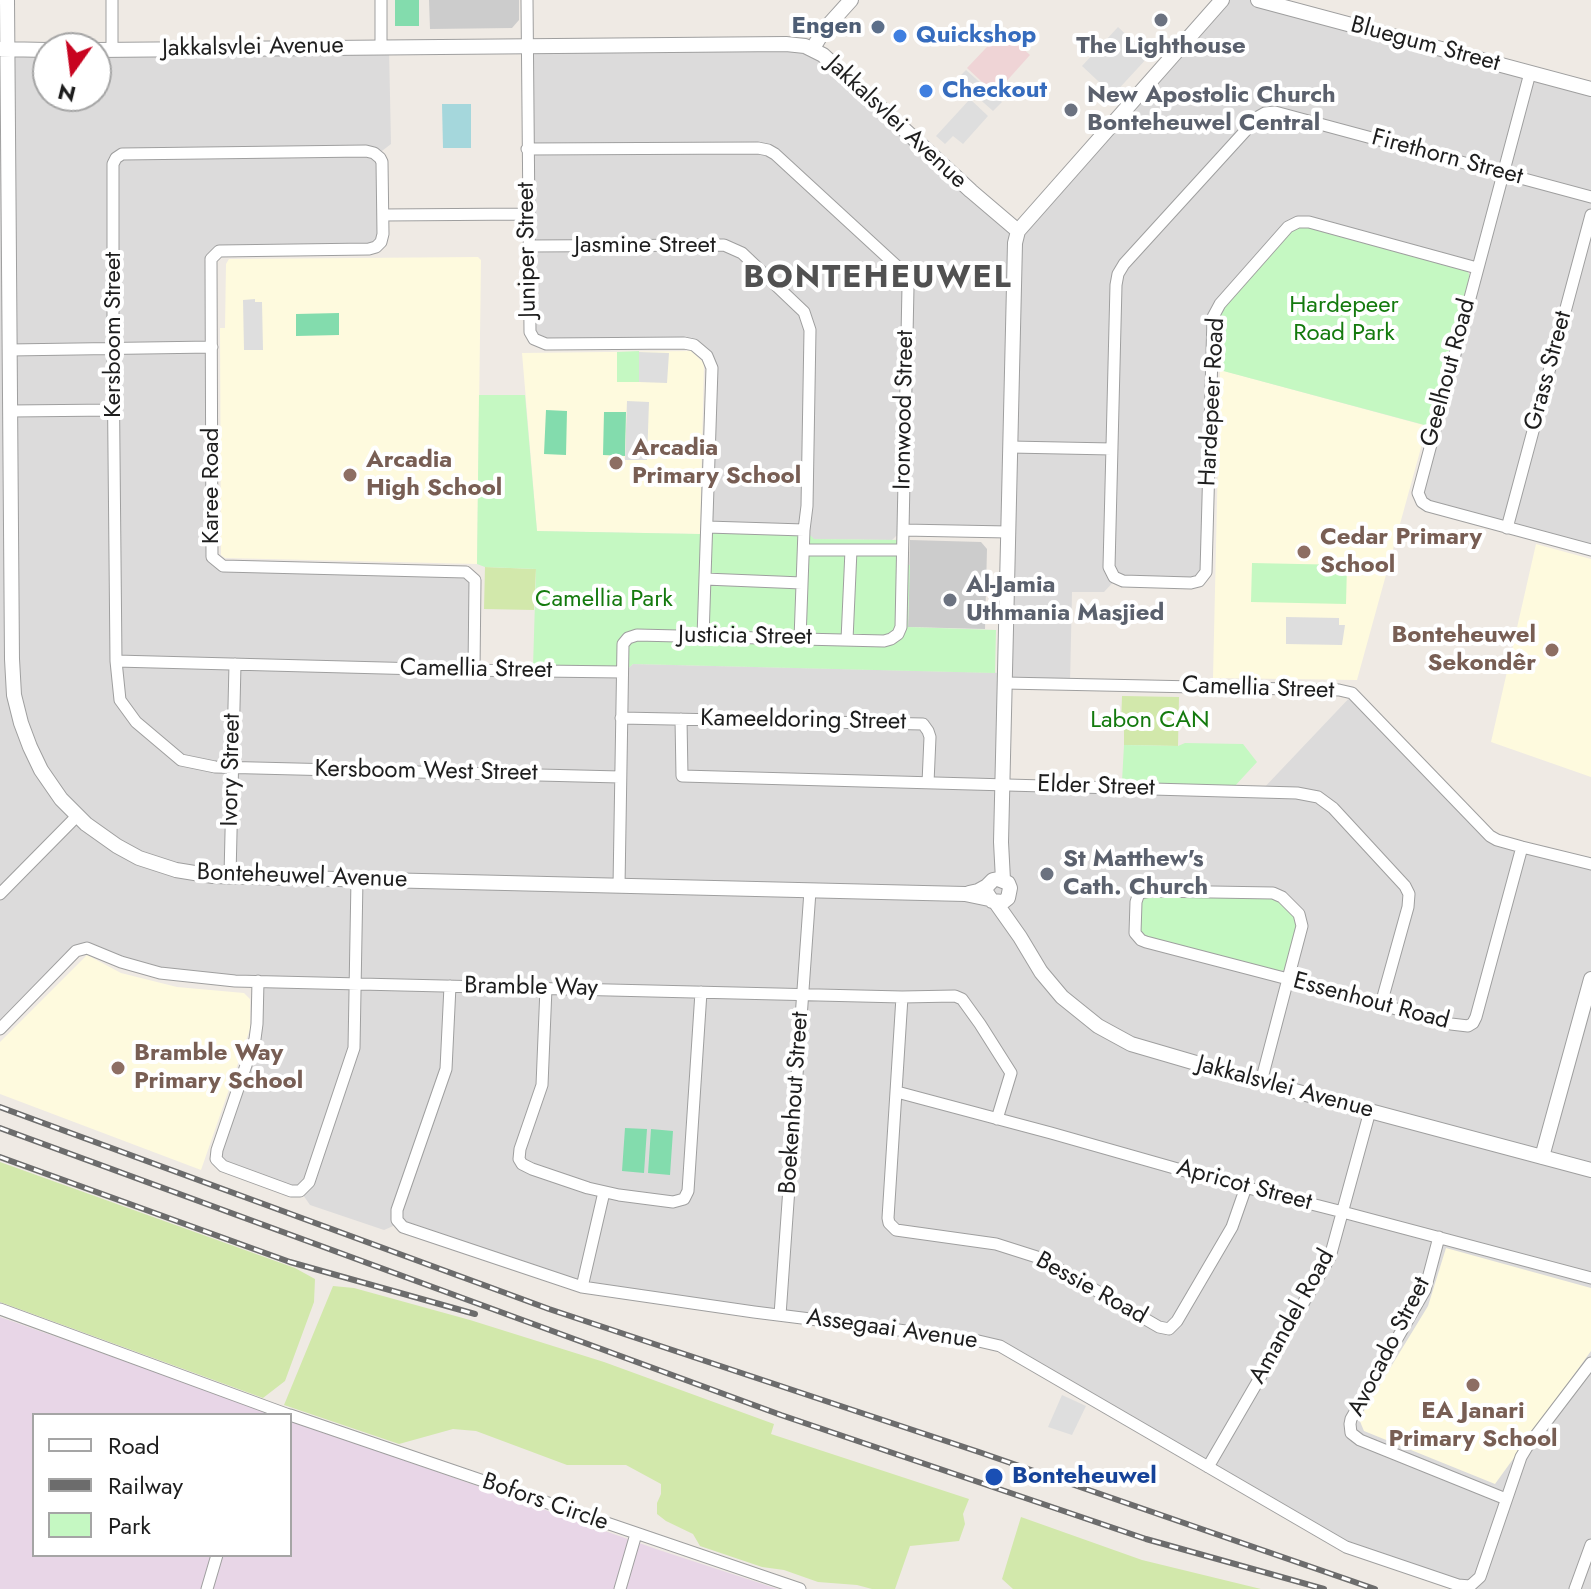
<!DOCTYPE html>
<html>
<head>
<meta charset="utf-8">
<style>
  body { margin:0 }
  #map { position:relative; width:1591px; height:1589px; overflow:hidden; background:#efeae4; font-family:Jost,sans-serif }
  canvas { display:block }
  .legend { position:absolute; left:32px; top:1413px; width:260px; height:144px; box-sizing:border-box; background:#fff; border:2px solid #a5a5a5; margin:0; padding:10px 14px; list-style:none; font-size:24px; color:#1e1e1e }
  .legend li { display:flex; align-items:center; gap:16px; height:40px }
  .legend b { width:40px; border:2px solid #a5a5a5 }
  .north { position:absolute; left:32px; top:32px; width:80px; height:80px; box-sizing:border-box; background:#fff; border:2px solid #a5a5a5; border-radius:50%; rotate:194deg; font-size:22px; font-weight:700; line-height:32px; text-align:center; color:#1e1e1e }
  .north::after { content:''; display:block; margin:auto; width:28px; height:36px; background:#c80420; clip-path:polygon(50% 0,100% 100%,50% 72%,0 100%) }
</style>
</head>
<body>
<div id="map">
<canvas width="1591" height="1589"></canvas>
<ul class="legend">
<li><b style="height:10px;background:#fff"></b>Road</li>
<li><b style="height:10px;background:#6c6c6c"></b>Railway</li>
<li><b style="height:22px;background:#c5f8c2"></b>Park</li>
</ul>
<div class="north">N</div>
</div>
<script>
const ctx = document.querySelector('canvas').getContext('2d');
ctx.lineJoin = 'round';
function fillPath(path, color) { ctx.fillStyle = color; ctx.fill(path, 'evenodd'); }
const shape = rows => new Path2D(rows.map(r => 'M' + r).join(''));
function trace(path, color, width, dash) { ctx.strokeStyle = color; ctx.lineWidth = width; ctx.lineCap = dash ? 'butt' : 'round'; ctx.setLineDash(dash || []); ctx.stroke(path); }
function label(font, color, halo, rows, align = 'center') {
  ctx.font = font + ' Jost,sans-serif'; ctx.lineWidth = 8; ctx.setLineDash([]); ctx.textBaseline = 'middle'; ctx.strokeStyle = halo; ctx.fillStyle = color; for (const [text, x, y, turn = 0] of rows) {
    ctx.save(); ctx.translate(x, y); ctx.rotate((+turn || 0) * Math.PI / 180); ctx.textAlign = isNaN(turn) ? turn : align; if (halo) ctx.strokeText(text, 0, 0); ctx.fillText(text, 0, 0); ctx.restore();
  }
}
fillPath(shape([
  [1223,0,1255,0,1591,90,1591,551,1420,500,1477,267,1219,303,1202,578,1117,578,1104,592,1072,592,1070,684,1005,683,1003,784,1261,791,1354,693,1485,831,1591,864,1591,1589,1472,1589,1346,1547,999,1347,582,1288,398,1224,384,1230,310,1205,301,1192,218,1163,254,1039,258,982,160,974,87,949,76,951,0,1030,0,137,8,137,8,50,48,50,48,96,96,96,96,49,389,48,391,144,378,154,379,246,220,251,212,260,213,556,223,565,465,571,476,580,475,670,618,677,633,664,1005,673,1008,533,906,526,892,540,813,539,802,526,714,524,709,518,711,368,699,349,534,339,526,47,809,47,1016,231]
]), '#dcdbdb');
fillPath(shape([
  [1003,30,1030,55,995,94,967,68]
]), '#efd4d6');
fillPath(shape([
  [0,1317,277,1415,34,1415,34,1555,290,1555,290,1420,659,1550,778,1589,0,1589]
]), '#e8d6e7');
fillPath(shape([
  [478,257,481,260,477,564,225,558,221,555,220,328,225,328,226,264,229,259],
  [691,351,704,363,700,534,537,531,522,353],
  [1220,370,1427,426,1357,680,1213,678],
  [1536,544,1591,559,1591,777,1491,742],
  [87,955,121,973,177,987,244,993,250,999,250,1029,201,1170,0,1094,0,1042],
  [1446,1248,1591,1288,1591,1351,1495,1484,1364,1431,1359,1419,1428,1306]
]), '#fefade');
fillPath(shape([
  [429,0,519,0,519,20,512,28,430,29],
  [910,540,981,542,987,549,985,629,908,627]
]), '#ccc');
fillPath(shape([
  [485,567,536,569,534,610,484,609],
  [1122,696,1179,697,1178,746,1124,745,1124,726,1121,726],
  [0,1162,295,1268,315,1279,314,1302,285,1381,263,1398,0,1302],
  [333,1286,354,1288,470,1320,604,1362,774,1424,771,1434,969,1499,963,1514,965,1524,959,1541,910,1546,895,1589,872,1589,857,1585,818,1582,784,1570,762,1567,700,1546,693,1534,666,1521,657,1514,657,1503,661,1494,661,1484,626,1465,567,1465,476,1431,453,1429,399,1444,284,1405],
  [1021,1517,1142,1560,1261,1589,1013,1589,1002,1579]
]), '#d2e8ab');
fillPath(shape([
  [1307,226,1467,271,1469,274,1470,278,1432,427,1216,369,1216,321,1221,308,1287,233,1298,227],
  [639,351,639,382,617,382,617,352],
  [479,395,525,395,537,531,700,534,711,527,804,529,814,539,904,540,903,565,910,565,908,627,996,630,995,673,633,664,622,674,533,667,536,569,485,567,477,564],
  [1252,563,1347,565,1346,604,1251,602],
  [1185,743,1243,744,1257,762,1234,787,1126,784,1122,781,1124,745,1178,746],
  [1146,896,1277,899,1294,915,1297,926,1287,966,1284,970,1277,972,1147,938,1140,930,1141,903]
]), '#c5f8c2');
fillPath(shape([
  [395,0,419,0,419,26,395,26],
  [339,313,339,335,296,336,296,314],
  [546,410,567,411,566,455,544,454],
  [604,412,626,412,625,456,603,455],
  [625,1128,647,1129,644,1173,622,1171],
  [651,1129,673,1131,670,1175,648,1173]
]), '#83dcad');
fillPath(shape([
  [1118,27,1149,56,1113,95,1082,66],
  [966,70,1002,102,993,111,957,79],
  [970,99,988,116,963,144,953,136,945,144,936,136],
  [255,299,255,302,262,302,263,350,244,350,243,300],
  [639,352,669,353,667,383,639,382],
  [627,401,649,402,647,460,625,460],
  [1286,617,1339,618,1339,625,1345,625,1342,645,1286,644],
  [1062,1395,1086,1406,1072,1435,1048,1427]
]), '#dedede');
fillPath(shape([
  [442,104,471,104,471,148,443,148]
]), '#a5d7dc');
const minor = shape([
  [112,0,112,50],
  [381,0,381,47],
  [527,0,530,332,534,339,546,344,684,343,694,345,707,356,712,368,703,637],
  [1530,73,1418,493,1422,502,1428,506,1591,550],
  [527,149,758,148,768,150,775,154,900,269,906,278,908,287,903,530,1008,532],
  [383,215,528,214],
  [528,246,724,245,742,253,804,312,810,330,807,506,804,530,800,639],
  [1477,268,1309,222,1298,222,1288,227,1220,304,1213,317,1206,572,1199,581,1191,583,1123,581,1114,577,1109,567,1116,285,1118,274,1124,264,1258,117,1265,113,1275,112,1591,197],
  [9,350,212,347],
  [10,411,114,410],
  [1010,447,1112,449],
  [707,527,804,530],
  [1507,528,1591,215],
  [804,550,902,550],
  [705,579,802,583],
  [847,640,851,550],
  [116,661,460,670,622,672],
  [474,670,475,580,466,572,223,566,212,557,211,259,219,251,369,249,376,247,381,242,383,234,382,162,380,158,374,153,366,151,122,154,116,158,113,164,113,349,116,661,120,700,136,722,181,760,215,767,620,777],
  [1005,683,1339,690,1352,693,1490,836,1497,840,1522,847,1591,864],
  [621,718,923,724,928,731,930,737,928,783],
  [681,719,682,776,1297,793,1318,797,1333,808,1405,886,1409,894,1408,907,1381,1004],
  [230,876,235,664],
  [619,886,623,644,628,638,637,635,884,641,891,639,898,634,901,627,903,530],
  [0,894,77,816],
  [258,981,257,1024,255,1039,217,1150,216,1159,223,1166,291,1191,300,1191,309,1182,354,1048,357,879],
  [450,986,446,1069,397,1210,397,1220,403,1227,582,1287,754,1312,970,1339,1000,1346,1346,1547,1458,1585,1470,1586,1480,1577,1521,1457,1527,1447,1591,1363],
  [546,988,542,1085,520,1149,519,1159,522,1164,532,1169,588,1188,619,1195,673,1202,684,1199,688,1191,701,992],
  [902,997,888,1218,889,1223,896,1230,996,1244,1040,1258,1159,1327,1169,1329,1177,1321,1232,1227,1246,1187],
  [0,1029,76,951,87,948,121,962,160,973,235,981,902,997,955,996,962,999,980,1024,1011,1073,997,1119],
  [1261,1082,1288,979,1302,926,1299,914,1282,897,1273,893,1151,891,1139,893,1136,902,1135,933,1141,940,1146,942,1288,979,1298,982,1451,1024,1468,1026,1473,1023,1476,1017,1522,847],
  [897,1092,1051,1133,1213,1179,1335,1210,1591,1278],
  [1439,1237,1425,1290,1351,1419,1350,1424,1351,1433,1360,1440,1506,1499],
  [582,1287,604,1192],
  [0,1309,289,1415],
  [780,1315,810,891],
  [290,1415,800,1589],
  [1208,1467,1330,1257,1370,1111],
  [207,1589,217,1555],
  [620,1589,636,1534],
  [1575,1589,1591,1545]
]);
const tertiary = shape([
  [7,0,12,659,14,695,21,723,30,747,41,770,61,799,86,824,117,846,139,858,176,870,213,876,965,894,989,899],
  [1258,0,1591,89],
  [813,48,824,30,851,0],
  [0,49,48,50],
  [96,50,786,44,805,46,823,55,971,191,1018,231],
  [1018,231,1222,0],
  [1003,880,1001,842,1015,243,1018,231],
  [969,893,978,891,987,886,993,880,998,879,1008,883,1010,888,1008,898,1003,902,992,901,986,892,987,886],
  [996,903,1020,937,1041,972,1062,997,1098,1026,1131,1044,1261,1082,1591,1170],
  [1542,1157,1591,979]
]);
trace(minor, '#9f9f9f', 13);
trace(tertiary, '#9f9f9f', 16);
trace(minor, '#fff', 11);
trace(tertiary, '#fff', 14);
const rail = shape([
  [0,1107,549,1309,979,1452,1375,1589],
  [0,1128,781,1415,1146,1539,1324,1589],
  [0,1157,290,1262,475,1314]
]);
trace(rail, '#6c6c6c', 6);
trace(rail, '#fff', 3, [9]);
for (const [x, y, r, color] of [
  [1161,20,8,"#6b7280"],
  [878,27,8,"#5c6f8a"],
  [900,36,8,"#3f7fe0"],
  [926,91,8,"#3f7fe0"],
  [1071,110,8,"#6b7280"],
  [616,463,8,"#8d6e63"],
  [350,475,8,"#8d6e63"],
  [1304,552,8,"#8d6e63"],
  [950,600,8,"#6b7280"],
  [1552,650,8,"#8d6e63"],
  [1047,874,8,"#6b7280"],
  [118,1068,8,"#8d6e63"],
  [1473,1385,8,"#8d6e63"],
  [994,1477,10,"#1a4fb4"]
]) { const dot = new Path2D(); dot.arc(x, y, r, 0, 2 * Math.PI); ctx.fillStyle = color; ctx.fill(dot); trace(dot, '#fff', 3); }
label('bold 24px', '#4e5e75', '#fff', [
  ["Engen",862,27]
], 'right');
label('bold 24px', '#366cbe', '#fff', [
  ["Quickshop",916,36],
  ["Checkout",942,91]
], 'left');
label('24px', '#1e1e1e', '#fff', [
  ["Bluegum Street",1425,45,15],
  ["Jakkalsvlei Avenue",253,48,-1],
  ["Jakkalsvlei Avenue",896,123,43],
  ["Firethorn Street",1447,158,15],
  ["Jasmine Street",645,246],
  ["Juniper Street",528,250,-91],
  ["Kersboom Street",114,335,-90],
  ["Grass Street",1549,371,-75],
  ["Geelhout Road",1449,373,-75],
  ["Hardepeer Road",1213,402,-87],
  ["Ironwood Street",905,410,-89],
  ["Karee Road",212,486,-90],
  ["Justicia Street",745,637,1],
  ["Camellia Street",476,670,1],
  ["Camellia Street",1258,689,2],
  ["Kameeldoring Street",803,721,1],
  ["Ivory Street",232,770,-89],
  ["Kersboom West Street",426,772,1],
  ["Elder Street",1096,787,2],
  ["Bonteheuwel Avenue",302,877,2],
  ["Bramble Way",531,988,1],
  ["Essenhout Road",1371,1002,15],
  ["Jakkalsvlei Avenue",1285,1088,15],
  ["Boekenhout Street",795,1103,-86],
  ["Apricot Street",1244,1186,15],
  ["Bessie Road",1091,1289,29],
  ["Amandel Road",1293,1317,-61],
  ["Assegaai Avenue",892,1330,8],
  ["Avocado Street",1390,1347,-63],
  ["Bofors Circle",545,1503,19]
]);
label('bold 24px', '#5b616d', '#fff', [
  ["The Lighthouse",1161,47,"center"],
  ["New Apostolic Church",1087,96],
  ["Bonteheuwel Central",1087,124],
  ["Al-Jamia",966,586],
  ["Uthmania Masjied",966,614],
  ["St Matthew's",1063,860],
  ["Cath. Church",1063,888]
], 'left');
label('24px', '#147a0e', '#fff', [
  ["Hardepeer",1344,306],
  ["Road Park",1344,334],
  ["Camellia Park",604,600],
  ["Labon CAN",1150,721]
]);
label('bold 24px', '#785e54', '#fff', [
  ["Arcadia",632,449],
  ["Primary School",632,477],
  ["Arcadia",366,461],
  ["High School",366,489],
  ["Cedar Primary",1320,538],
  ["School",1320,566],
  ["Bonteheuwel",1536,636,"right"],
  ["Sekondêr",1536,664,"right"],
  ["Bramble Way",134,1054],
  ["Primary School",134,1082],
  ["EA Janari",1473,1412,"center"],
  ["Primary School",1473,1440,"center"]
], 'left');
label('bold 24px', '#164399', '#fff', [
  ["Bonteheuwel",1012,1477]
], 'left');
ctx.letterSpacing = '2px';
label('bold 32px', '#515151', '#fff', [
  ["BONTEHEUWEL",878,279]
]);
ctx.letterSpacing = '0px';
</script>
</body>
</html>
